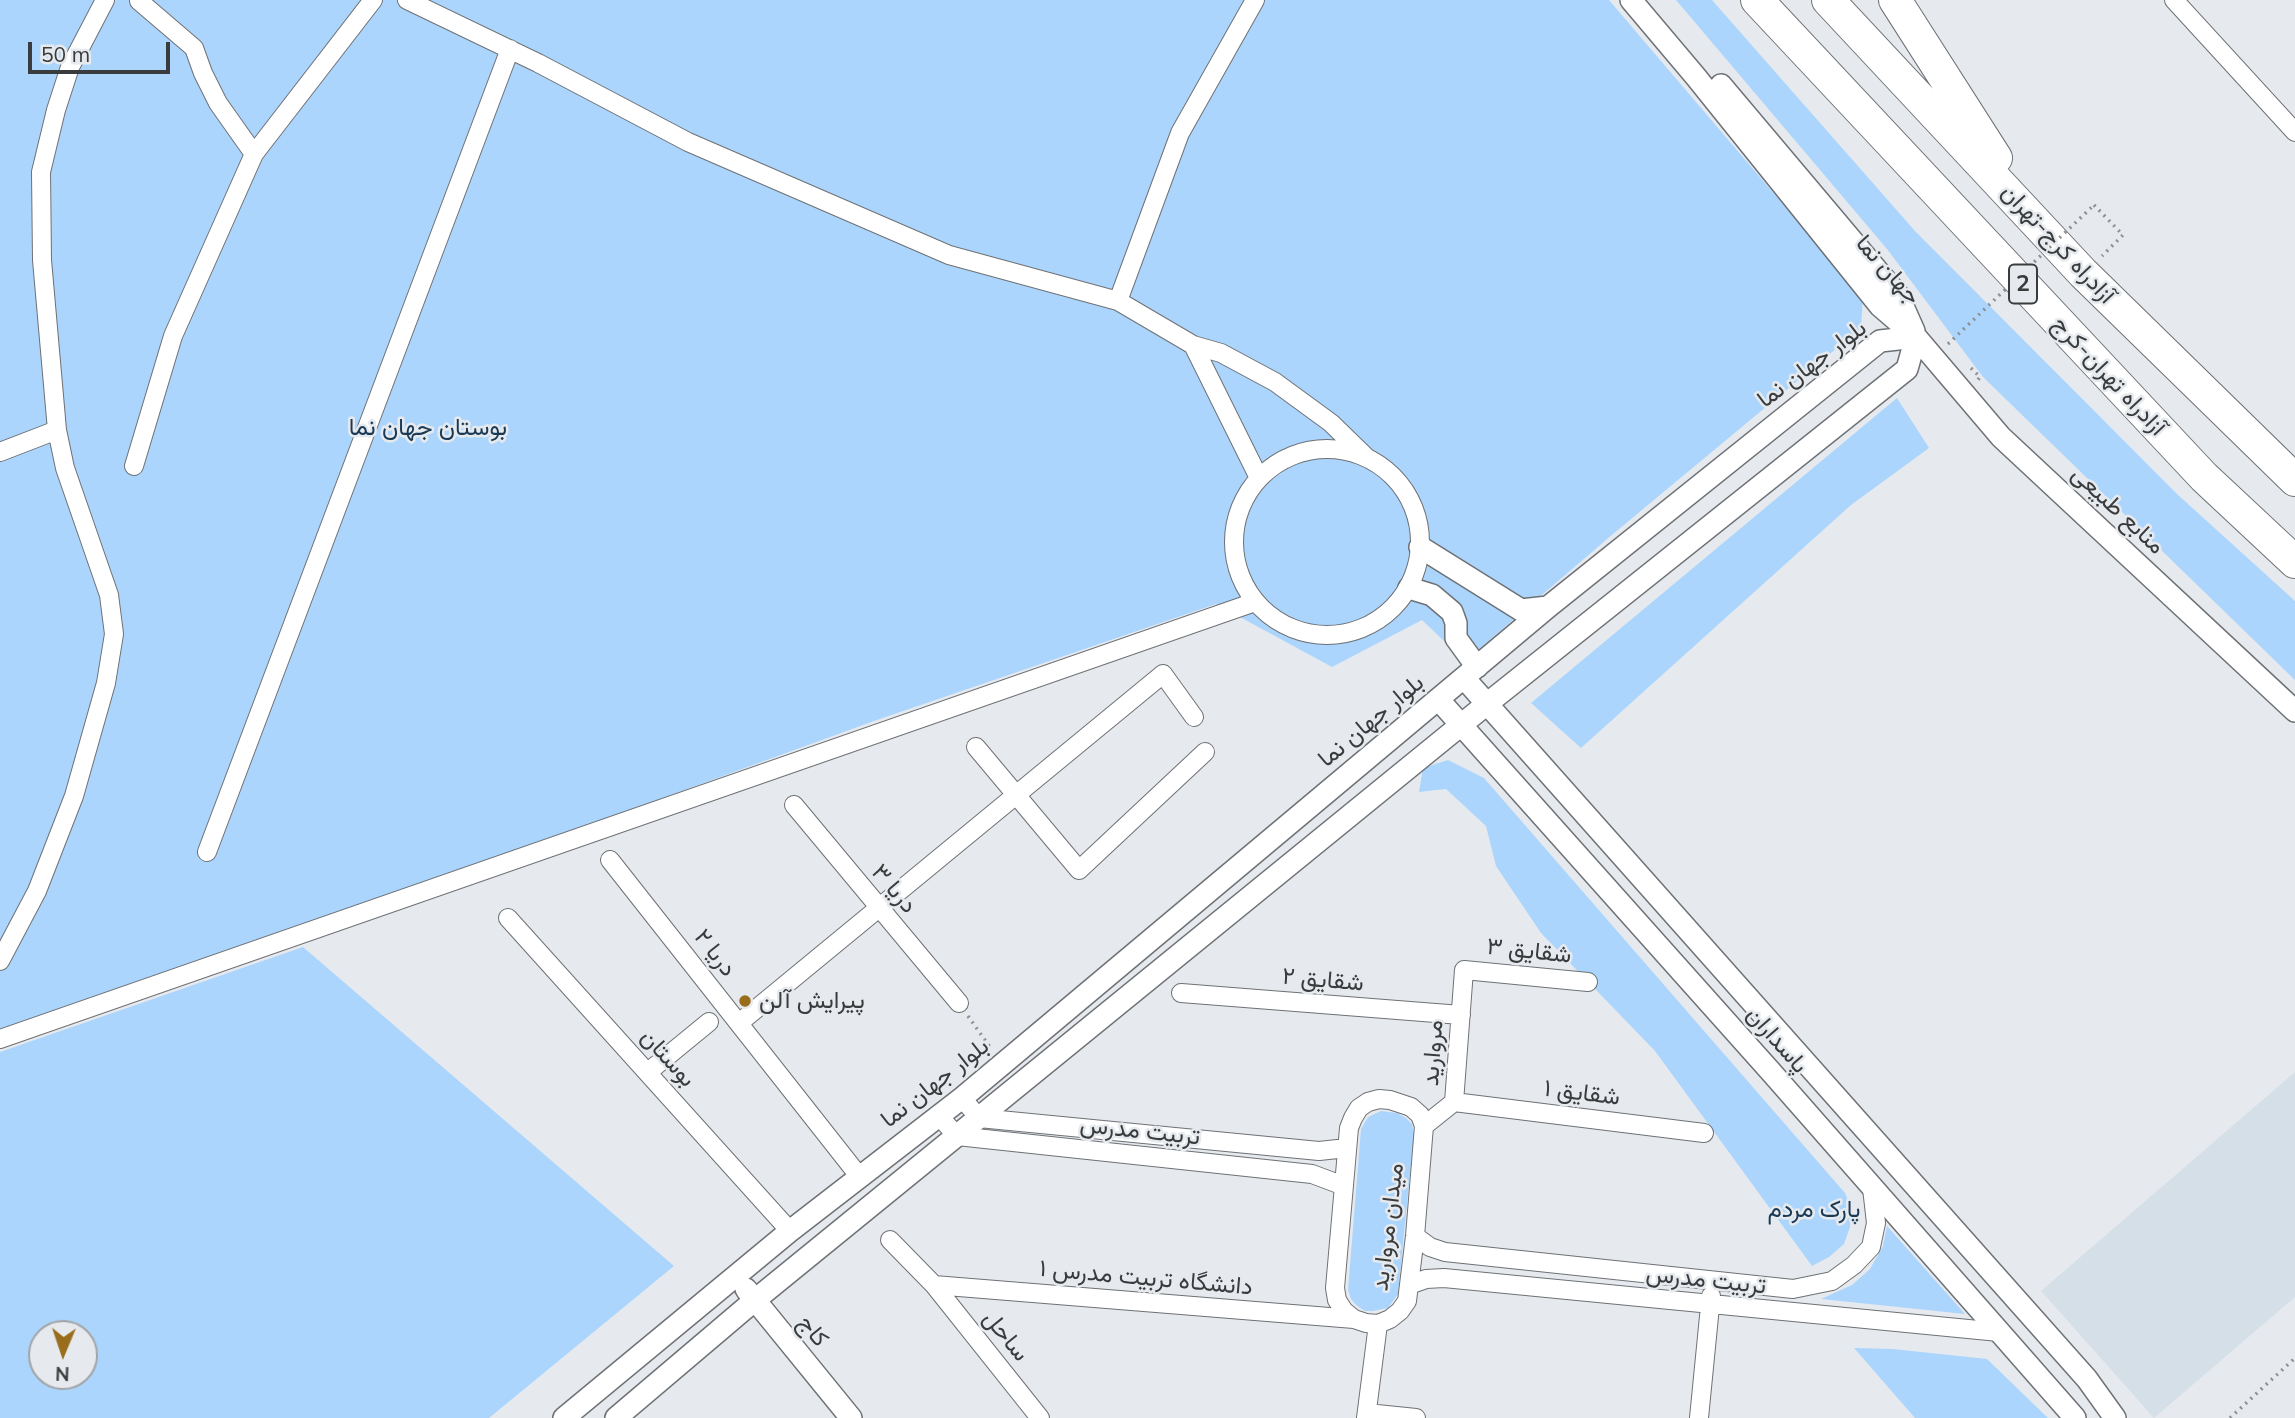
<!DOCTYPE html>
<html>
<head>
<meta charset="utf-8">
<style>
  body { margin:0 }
  #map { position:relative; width:2295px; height:1418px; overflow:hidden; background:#e6eaee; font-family:Mulish,sans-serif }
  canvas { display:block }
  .north { position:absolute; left:28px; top:1320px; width:70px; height:70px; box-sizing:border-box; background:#e6eaee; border:2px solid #a1a4a7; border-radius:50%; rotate:182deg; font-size:19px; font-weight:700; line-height:28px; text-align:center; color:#393b3c }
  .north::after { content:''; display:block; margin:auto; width:24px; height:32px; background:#996d1c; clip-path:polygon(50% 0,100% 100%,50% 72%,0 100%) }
  .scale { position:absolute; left:28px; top:42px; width:142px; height:32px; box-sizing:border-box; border:4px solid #393b3c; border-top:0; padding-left:9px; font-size:21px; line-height:24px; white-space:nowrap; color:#393b3c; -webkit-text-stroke:5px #e6eaee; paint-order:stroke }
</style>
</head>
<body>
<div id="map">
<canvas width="2295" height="1418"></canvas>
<div class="north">N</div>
<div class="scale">50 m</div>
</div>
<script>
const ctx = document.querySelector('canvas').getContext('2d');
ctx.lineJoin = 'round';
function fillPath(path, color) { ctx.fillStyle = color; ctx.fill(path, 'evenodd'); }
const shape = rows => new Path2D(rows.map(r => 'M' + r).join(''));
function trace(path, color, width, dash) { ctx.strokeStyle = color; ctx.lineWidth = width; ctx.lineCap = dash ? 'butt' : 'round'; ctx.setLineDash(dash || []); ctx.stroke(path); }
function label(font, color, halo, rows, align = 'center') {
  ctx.font = font + ' Mulish,Vazirmatn,sans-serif'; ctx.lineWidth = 5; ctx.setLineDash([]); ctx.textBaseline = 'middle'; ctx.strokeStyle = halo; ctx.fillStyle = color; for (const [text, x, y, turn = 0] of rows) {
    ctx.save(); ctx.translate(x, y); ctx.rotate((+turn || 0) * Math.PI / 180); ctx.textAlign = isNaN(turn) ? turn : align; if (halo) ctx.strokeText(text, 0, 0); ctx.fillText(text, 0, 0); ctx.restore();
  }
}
fillPath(shape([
  [2295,1072,2295,1297,2154,1418,2041,1291]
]), '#d5dfe8');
fillPath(shape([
  [0,0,1609,0,1863,298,1861,328,1613,534,1465,661,1422,620,1332,667,1216,604,874,721,69,1014,0,1036],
  [1676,0,1712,0,1915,231,2177,494,2295,601,2295,680,1983,377,1887,249],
  [1897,398,1929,448,1851,505,1581,748,1531,703],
  [1448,760,1484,778,1845,1193,1851,1208,1850,1227,1844,1244,1829,1257,1812,1266,1655,1051,1541,933,1496,866,1486,826,1446,789,1419,792,1423,768],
  [303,947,674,1266,489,1418,0,1418,0,1052],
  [42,1334,84,1334,84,1376,42,1376],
  [1381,1111,1397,1113,1406,1118,1412,1124,1414,1133,1398,1294,1388,1308,1373,1311,1365,1311,1356,1305,1351,1299,1348,1290,1361,1129,1368,1117],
  [1887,1226,1965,1314,1821,1299,1852,1285,1870,1269,1883,1246],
  [1854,1348,1893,1349,1987,1359,2048,1418,1915,1418]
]), '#abd5fc');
const minor = shape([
  [407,0,538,63,688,142,949,255,1118,301,1193,345,1221,353,1275,382,1331,423,1367,458],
  [2174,0,2295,132],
  [139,1,194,48,203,73,218,103,254,154],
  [1118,301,1180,133,1255,0],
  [1193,345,1259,478],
  '1234 542a93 93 0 1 1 186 0a93 93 0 1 1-186 0Z',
  [0,452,57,430],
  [134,466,173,336,254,154,373,0],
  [976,747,1079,870,1205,752],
  [794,805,959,1003],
  [207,852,510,49],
  [610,860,859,1176],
  [508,918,790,1231],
  [0,961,37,891,74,796,106,683,114,634,109,595,65,468,57,430,42,260,41,172,56,110,70,67,105,0],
  [1181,993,1461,1015],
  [739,1023,1163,674,1194,717],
  [0,1039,1255,602],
  [648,1072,709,1022],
  [962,1098,979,1118,1319,1151,1347,1148],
  [1379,1099,1390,1100,1411,1107,1420,1115,1424,1126,1415,1236,1407,1301,1400,1311,1390,1319,1378,1324,1366,1323,1354,1319,1344,1311,1337,1300,1335,1288,1349,1128,1353,1118,1359,1108,1368,1102,1379,1099],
  [1454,1102,1704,1133],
  [938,1115,957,1136,1312,1174,1344,1186],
  [1424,1126,1454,1102,1464,970,1588,982],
  [1415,1236,1430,1247,1445,1252,1793,1289,1832,1281,1854,1265,1871,1247,1876,1223,1872,1188],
  [890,1240,934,1285,1040,1418],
  [934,1285,1354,1319],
  [1409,1285,1426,1279,1444,1278,1999,1332],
  [1367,1413,1416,1418],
  [1366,1418,1378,1324],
  [1699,1418,1711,1296]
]);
const tertiary = shape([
  [1631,0,1696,77,1880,306,1916,337,2001,437,2295,711],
  [1721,85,1898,295,1914,331],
  [1420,547,1521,610,1548,607],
  [1409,588,1432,595,1452,612,1456,623,1456,638,1477,667],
  [1464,678,2087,1379,2115,1418],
  [1438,699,1772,1073,2075,1418],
  [746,1289,851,1418],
  [564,1418,790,1231,962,1098,1548,607,1880,341,1916,337],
  [616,1418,755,1300,1488,703,1907,369,1916,337]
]);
const motorway = shape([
  [1757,0,2204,477,2295,562],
  [1828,0,2083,273,2295,480],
  [1895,0,1996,158]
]);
trace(minor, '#6e7175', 20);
trace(tertiary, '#6e7175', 24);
trace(motorway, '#6e7175', 34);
trace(shape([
  [2094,205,2123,235,2102,256],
  [1971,368,1980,377,1977,381],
  [968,1016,992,1050],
  [2230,1418,2295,1358]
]), '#8d9092', 3.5, [2, 5]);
trace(minor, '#fff', 18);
trace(tertiary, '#fff', 21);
trace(motorway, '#fff', 32);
trace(shape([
  [1948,344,2094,205]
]), '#8d9092', 3.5, [2, 5]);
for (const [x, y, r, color] of [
  [745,1001,7,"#996d1c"]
]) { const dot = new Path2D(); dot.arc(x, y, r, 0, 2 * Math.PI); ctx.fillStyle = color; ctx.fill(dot); trace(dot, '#e6eaee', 2.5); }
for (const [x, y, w] of [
  [2023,284,28]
]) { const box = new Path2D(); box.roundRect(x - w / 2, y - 19.5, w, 39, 5); ctx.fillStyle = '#e6eaee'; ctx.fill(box); trace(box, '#393b3c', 2); }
label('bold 23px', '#393b3c', null, [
  ["2",2023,284]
]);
label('24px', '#393b3c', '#e6eaee', [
  ["آزادراه کرج-تهران",2058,244,47],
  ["جهان نما",1888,270,48],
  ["بلوار جهان نما",1812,364,-37],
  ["آزادراه تهران-کرج",2109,376,47],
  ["منابع طبیعی",2118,510,43],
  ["بلوار جهان نما",1371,721,-40],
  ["دریا ۳",894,889,50],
  ["شقایق ۳",1529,951,6],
  ["دریا ۲",715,953,52],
  ["شقایق ۲",1323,980,5],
  ["پاسداران",1777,1040,49],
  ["مروارید",1433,1053,-86],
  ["بوستان",668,1058,48],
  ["بلوار جهان نما",935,1083,-38],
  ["شقایق ۱",1582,1093,7],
  ["تربیت مدرس",1140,1131,6],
  ["میدان مروارید",1388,1227,-83],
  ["۱ دانشگاه تربیت مدرس",1146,1278,5],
  ["تربیت مدرس",1706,1280,6],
  ["کاج",813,1331,51],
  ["ساحل",1006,1336,51]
]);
label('24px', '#193955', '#e6eaee', [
  ["بوستان جهان نما",428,428],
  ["پارک مردم",1814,1210]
]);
label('24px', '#393b3c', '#e6eaee', [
  ["پیرایش آلن",759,1001]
], 'left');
</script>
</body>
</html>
